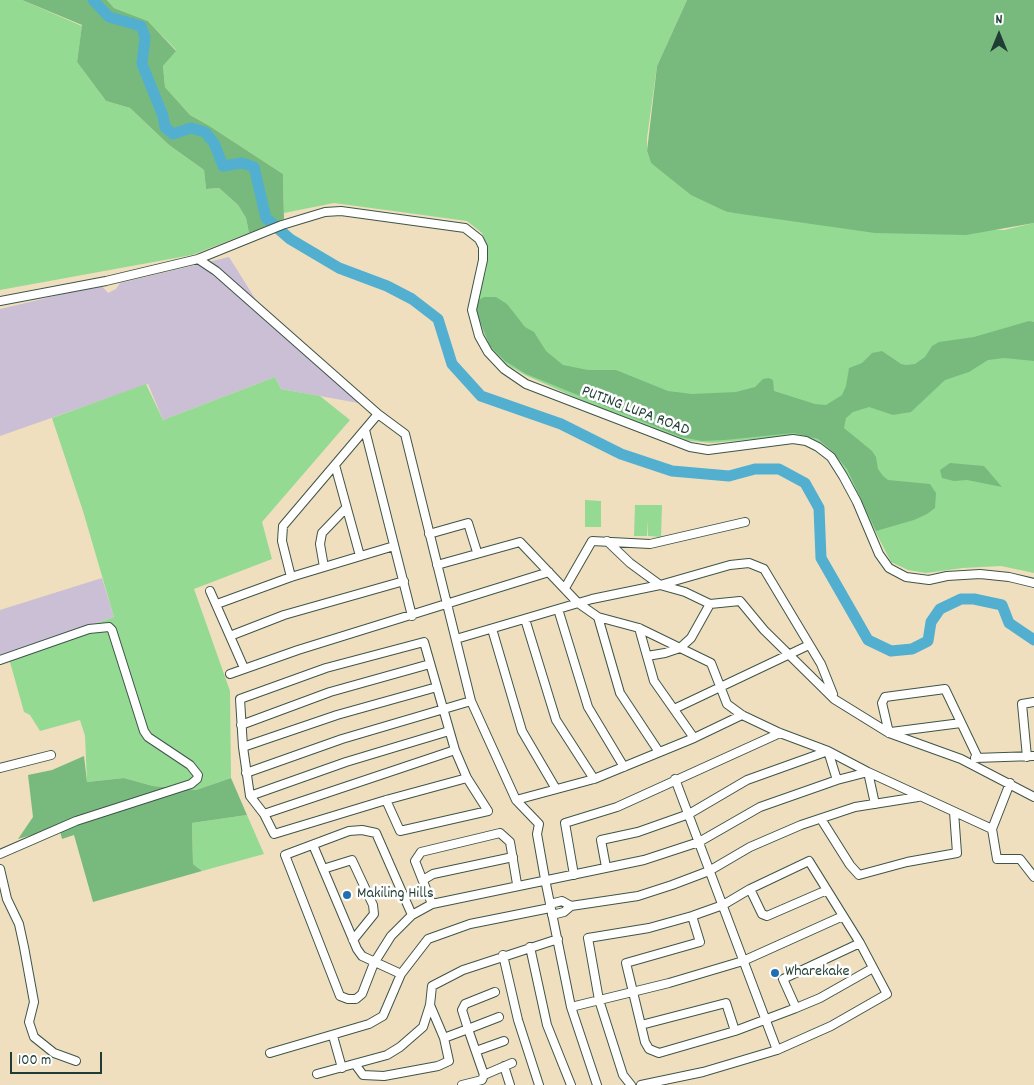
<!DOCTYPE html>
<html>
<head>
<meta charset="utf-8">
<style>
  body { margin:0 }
  #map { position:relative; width:1034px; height:1085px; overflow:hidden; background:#efdfbf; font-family:Dekko,sans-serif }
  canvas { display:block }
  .north { position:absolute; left:974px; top:10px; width:50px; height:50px; -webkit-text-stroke:4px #fff; paint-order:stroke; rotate:0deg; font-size:14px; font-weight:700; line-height:20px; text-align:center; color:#1f3d34 }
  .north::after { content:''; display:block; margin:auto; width:18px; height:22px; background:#1f3d34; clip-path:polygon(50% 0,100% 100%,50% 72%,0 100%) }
  .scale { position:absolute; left:10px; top:1052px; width:92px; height:22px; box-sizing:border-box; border:2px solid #1f3d34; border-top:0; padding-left:6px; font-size:15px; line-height:18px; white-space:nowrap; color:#1f3d34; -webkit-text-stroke:4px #fff; paint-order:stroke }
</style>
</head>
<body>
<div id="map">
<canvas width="1034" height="1085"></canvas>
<div class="north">N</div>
<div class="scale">100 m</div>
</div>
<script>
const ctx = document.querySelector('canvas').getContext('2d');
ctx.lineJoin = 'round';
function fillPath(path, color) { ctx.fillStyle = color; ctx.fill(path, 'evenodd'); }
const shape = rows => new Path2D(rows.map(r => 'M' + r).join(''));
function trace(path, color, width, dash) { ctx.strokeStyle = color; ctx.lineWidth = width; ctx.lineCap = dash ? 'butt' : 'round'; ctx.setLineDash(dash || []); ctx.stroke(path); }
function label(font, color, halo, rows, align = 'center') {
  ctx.font = font + ' Dekko,sans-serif'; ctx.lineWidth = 5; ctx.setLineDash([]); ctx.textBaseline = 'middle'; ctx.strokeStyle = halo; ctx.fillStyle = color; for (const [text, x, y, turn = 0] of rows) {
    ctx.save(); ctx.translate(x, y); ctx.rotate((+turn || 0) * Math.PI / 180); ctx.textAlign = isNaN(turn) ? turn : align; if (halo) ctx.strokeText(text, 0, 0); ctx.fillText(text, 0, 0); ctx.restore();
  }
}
fillPath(shape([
  [229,257,273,327,364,404,281,389,275,377,163,420,148,384,0,436,0,309,101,285,108,293,116,289,120,283],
  [102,578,114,617,0,657,0,610]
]), '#cbbfd5');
fillPath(shape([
  [0,0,22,0,82,26,77,62,106,101,130,108,169,145,204,170,206,189,219,188,238,205,246,218,249,233,192,255,0,290],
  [107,0,687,0,657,66,647,138,647,151,651,163,727,212,791,219,1004,230,1034,223,1034,573,1001,566,963,568,926,573,908,570,891,562,840,463,817,441,799,435,712,443,681,440,637,425,525,375,502,362,488,345,474,309,486,271,488,249,482,233,467,221,334,203,284,213,283,174,208,125,190,115,165,87,163,66,176,50,148,21,114,8],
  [275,377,281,389,320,396,350,420,262,522,272,559,194,589,230,691,231,778,196,790,153,786,124,778,87,782,85,736,80,720,40,731,30,715,24,712,8,655,114,617,83,511,52,418,146,384,163,420],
  [585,500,601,501,601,527,585,527],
  [635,505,662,505,661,537,648,536,648,520,647,536,634,536],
  [247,815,264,854,202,871,193,864,192,823]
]), '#95da93');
fillPath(shape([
  [22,0,107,0,114,8,148,21,176,51,163,66,165,87,190,115,208,125,283,174,284,219,249,233,246,218,238,205,219,188,206,189,204,170,169,145,130,108,106,101,77,62,82,25],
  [687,0,1034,0,1034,223,966,235,875,233,727,212,691,195,651,163,647,151,657,66],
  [484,297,496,297,507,304,525,327,534,332,546,351,563,365,588,370,616,370,668,391,692,394,736,392,755,387,763,379,769,378,773,380,774,391,815,404,826,405,842,395,846,386,849,368,862,363,872,353,882,351,901,364,906,365,915,364,925,357,932,346,939,342,974,337,1029,321,1034,322,1034,361,1004,358,988,360,969,372,945,380,911,412,893,415,869,407,853,412,846,418,844,428,872,451,876,457,878,469,883,476,888,480,930,484,936,493,935,508,927,514,914,520,876,531,847,469,832,451,818,439,794,433,725,440,702,441,681,437,526,374,505,361,490,346,475,309,477,301],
  [950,463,984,466,1002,487,967,480,954,481,942,478,940,470],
  [84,756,87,782,124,778,153,786,196,790,231,778,247,815,192,823,193,864,202,871,93,902,74,835,62,839,59,827,18,839,33,817,28,775,52,770]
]), '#78ba7d');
trace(shape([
  [93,0,109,17,141,26,145,37,142,64,163,116,165,127,173,134,191,128,205,132,214,143,223,166,242,163,254,167,266,218,290,239,339,268,387,286,412,299,438,319,452,364,481,396,561,424,621,454,672,471,729,476,755,469,779,469,805,483,819,508,821,558,868,640,891,651,912,649,928,641,931,622,940,609,961,599,974,599,1002,605,1009,623,1034,640]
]), '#52afd0', 11);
const minor = shape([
  [198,259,216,271,378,414,283,526,282,541,291,577],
  [0,301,106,281,198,259,282,225,325,212,341,211,465,228,479,239,483,247,483,260,472,310,479,336,488,352,504,369,526,384,690,447,708,450,793,439,806,441,818,447,831,457,843,476,857,502,879,554,889,568,906,577,929,580,947,576,980,574,1009,577,1034,583],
  [378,414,405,434,471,701,516,800,539,824,537,834,545,879,571,1007,597,1085],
  [365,430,412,616],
  [335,465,360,556],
  [429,534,468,523,477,552],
  [607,541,630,563,660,585,685,592,710,604,740,601,764,630,834,699,889,733,961,759,1034,797],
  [437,565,520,542,578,603,598,617,639,628,711,663,727,704,742,715,780,733,828,751,868,772,992,829],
  [324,567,320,544,322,533,346,508],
  [565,588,592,541,650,544,745,522],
  [210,591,244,668],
  [217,604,291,577,394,546],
  [558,609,588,707,624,767],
  [598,617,620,693,659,752],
  [525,619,556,720,594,779],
  [639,628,654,681,694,738],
  [492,629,522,731,556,789],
  [230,636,284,615,404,581],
  [456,639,592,599,660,585,730,565,749,563,764,569,821,664,833,694],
  [647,656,665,653,680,648,691,638,710,604],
  [0,660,89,629,109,627,112,630,144,731,148,737,190,765,198,775,197,779,191,784,76,821,0,854],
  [230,674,298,650,549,572],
  [674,709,809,645],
  [241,725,330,692,430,664],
  [891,732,961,723],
  [889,733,882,703,885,697,945,689,978,758],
  [243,747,337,715,437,687],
  [828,751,837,780],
  [1027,757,1022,704,1034,702],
  [975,758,1034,756],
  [0,768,51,755],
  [868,772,875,804],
  [246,773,342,739,471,701],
  [675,779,777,1050],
  [1010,783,992,829,997,859,1020,859,1034,877],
  [250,796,346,762,449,731],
  [386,800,400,831,488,811,467,778,455,750,424,642,326,668,240,699,243,747,250,796,264,814,274,834,386,800,467,778],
  [516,800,594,779,694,738,742,715],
  [264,814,455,750],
  [821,819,850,865,859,875,907,862,957,853,954,812],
  [313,845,357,949,362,956,401,974],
  [606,867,601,840,638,832,689,814,747,780,828,751],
  [0,869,7,899,19,924,24,947,34,1002,29,1022,34,1037,54,1053,76,1061],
  [323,869,352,860,373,905,374,914,353,940],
  [574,875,565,823,617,807,780,733],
  [423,880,433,874,513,857],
  [750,889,762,914,767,916,827,890],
  [432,904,415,861,421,852,500,833,510,842,517,884],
  [550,904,562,901,571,906],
  [412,915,376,833,362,830,349,831,285,855,340,996,348,999,356,999,362,994,374,963,391,936,412,915,432,904,644,860,699,842,760,807,837,780,868,772],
  [552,915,564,912,571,906,638,896,672,885,709,871,750,847,801,825,855,807,918,797],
  [692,916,700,942,626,963,645,1042,649,1049,659,1053,735,1031,796,1008,820,998,873,968],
  [530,947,547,1025,571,1085],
  [503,955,518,1020,539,1085],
  [571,1007,669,983,743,961,843,916],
  [796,1008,783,979,860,943],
  [499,1017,468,1029,484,1075,512,1063],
  [641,1025,726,1003,735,1031],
  [333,1036,342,1068],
  [444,1038,468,1029,462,1010,465,1004,495,992],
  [476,1051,504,1041],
  [270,1053,369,1024,383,1016,401,974,428,939,470,924,550,908],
  [355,1064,363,1075,384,1076,438,1066,449,1061,444,1038,430,1005],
  [504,1066,510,1085],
  [317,1074,387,1055,400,1047,423,1027,430,1005,432,986,463,970,558,939],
  [462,1085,482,1080,484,1075],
  [631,1085,623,1075,599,1000,588,938,649,928,692,916,723,905,750,889,809,861,860,943,887,994,831,1026,777,1050,703,1072,641,1085]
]);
trace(minor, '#3e5549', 10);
trace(minor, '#fff', 8);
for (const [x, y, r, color] of [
  [347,895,5,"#1f6fb2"],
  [775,973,5,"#1f6fb2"]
]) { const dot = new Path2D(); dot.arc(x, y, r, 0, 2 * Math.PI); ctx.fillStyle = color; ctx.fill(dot); trace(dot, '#fff', 2); }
label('16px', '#1f3d34', '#fff', [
  ["PUTING LUPA ROAD",635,412,21]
]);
label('16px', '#1f3d34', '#fff', [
  ["Makiling Hills",357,895],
  ["Wharekake",785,973]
], 'left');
</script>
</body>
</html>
